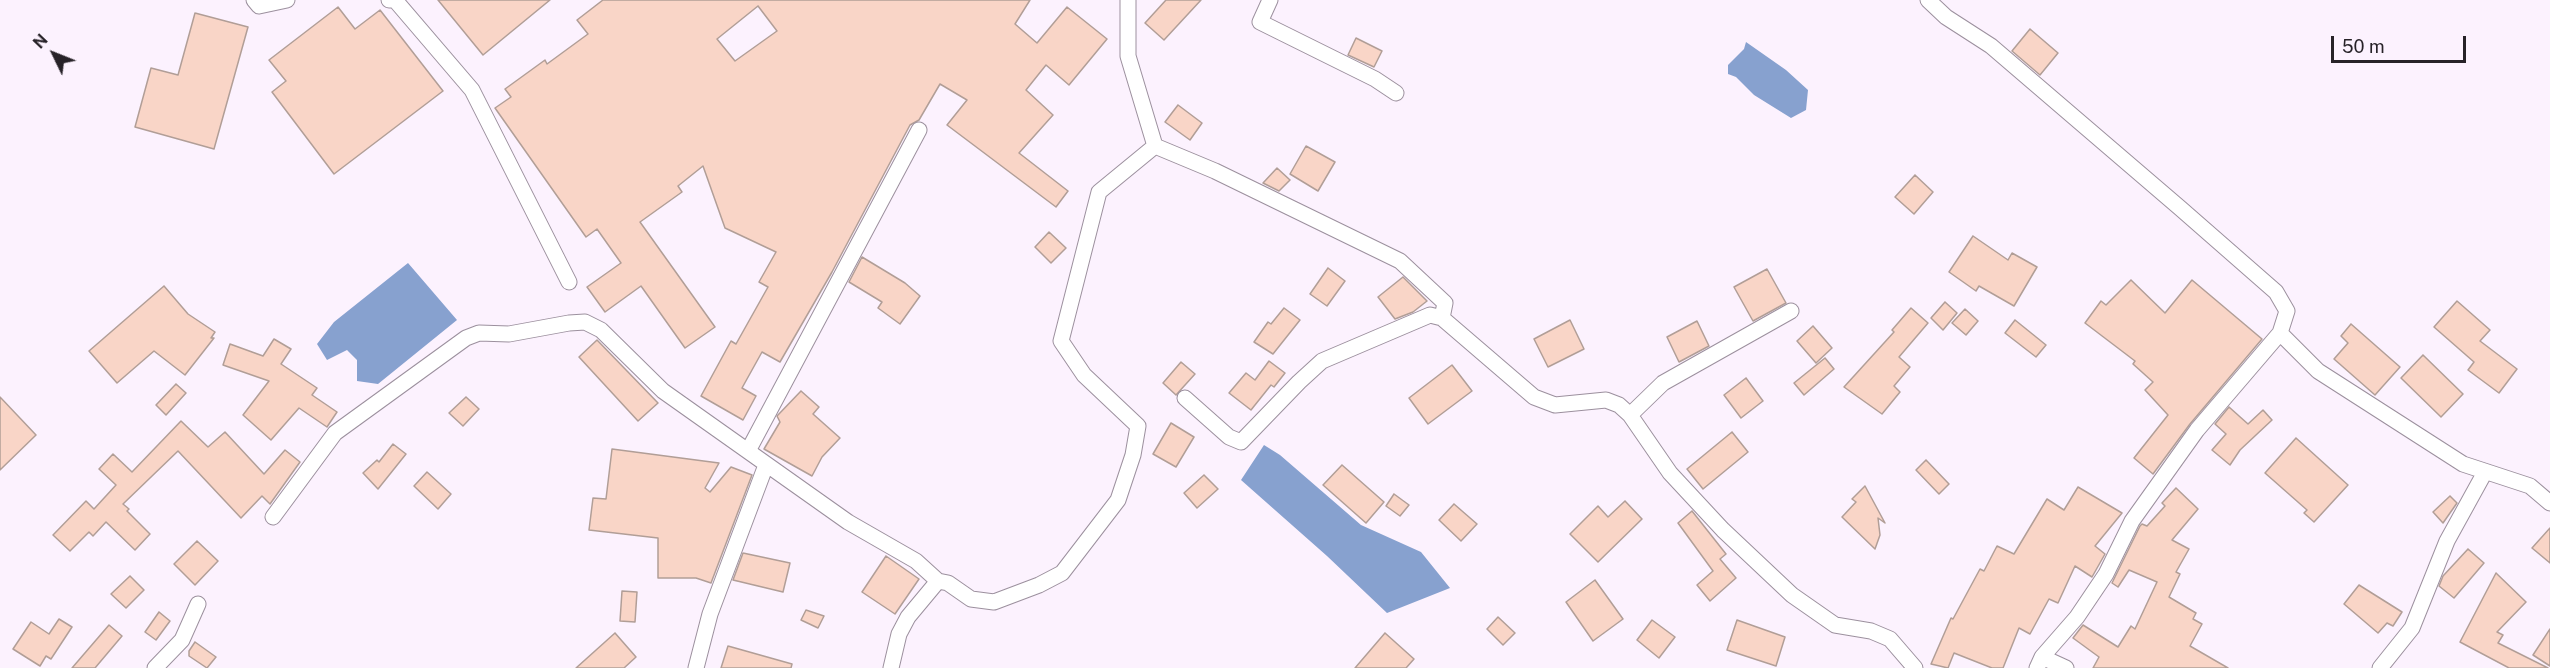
<!DOCTYPE html>
<html>
<head>
<meta charset="utf-8">
<style>
  body { margin:0 }
  #map { position:relative; width:2550px; height:668px; overflow:hidden; background:#fcf2fe; font-family:"Public Sans",sans-serif }
  canvas { display:block }
  .north { position:absolute; left:24px; top:24px; width:60px; height:60px; -webkit-text-stroke:4px #fcf2fe; paint-order:stroke; rotate:313deg; font-size:16px; font-weight:700; line-height:24px; text-align:center; color:#272228 }
  .north::after { content:''; display:block; margin:auto; width:21px; height:27px; background:#272228; clip-path:polygon(50% 0,100% 100%,50% 72%,0 100%) }
  .scale { position:absolute; left:2331px; top:36px; width:135px; height:27px; box-sizing:border-box; border:3px solid #272228; border-top:0; padding-left:8px; font-size:18px; line-height:21px; white-space:nowrap; color:#272228; -webkit-text-stroke:4px #fcf2fe; paint-order:stroke }
</style>
</head>
<body>
<div id="map">
<canvas width="2550" height="668"></canvas>
<div class="north">N</div>
<div class="scale">50 m</div>
</div>
<script>
const ctx = document.querySelector('canvas').getContext('2d');
ctx.lineJoin = 'round';
function fillPath(path, color) { ctx.fillStyle = color; ctx.fill(path, 'evenodd'); }
const shape = rows => new Path2D(rows.map(r => 'M' + r).join(''));
function trace(path, color, width, dash) { ctx.strokeStyle = color; ctx.lineWidth = width; ctx.lineCap = dash ? 'butt' : 'round'; ctx.setLineDash(dash || []); ctx.stroke(path); }
fillPath(shape([
  [1746,42,1786,70,1808,90,1806,110,1791,118,1754,95,1736,77,1728,74,1728,65,1744,49],
  [408,263,457,320,378,384,357,381,357,360,347,350,327,360,317,344,334,322],
  [1264,445,1280,455,1361,525,1421,552,1450,588,1387,613,1327,556,1241,480]
]), '#87a1cf');
const building = shape([
  [438,0,550,0,483,55,438,0],
  [603,0,1030,0,1015,24,1037,43,1067,7,1107,39,1069,85,1046,65,1026,90,1053,115,1019,153,1068,191,1056,207,947,125,967,100,940,84,919,120,910,125,832,272,780,362,762,352,742,388,756,396,743,420,701,396,731,341,736,344,768,287,759,282,776,252,725,228,703,166,678,186,682,192,640,222,715,327,685,348,641,286,605,312,587,287,621,263,597,229,586,237,495,108,511,97,505,89,545,60,547,64,588,34,577,20,603,0],
  [758,6,777,31,735,61,717,39,758,6],
  [1166,0,1201,0,1164,40,1145,23,1166,0],
  [338,7,355,29,380,10,443,91,334,174,272,92,286,81,269,60,338,7],
  [195,13,248,27,214,149,135,127,151,68,178,75,195,13],
  [2030,29,2058,53,2040,75,2012,51,2030,29],
  [1356,38,1382,51,1374,67,1348,55,1356,38],
  [1178,105,1202,123,1190,140,1165,122,1178,105],
  [1306,146,1335,162,1318,191,1290,174,1306,146],
  [1277,168,1290,180,1279,191,1263,183,1277,168],
  [1915,175,1933,192,1914,214,1895,197,1915,175],
  [1049,232,1066,248,1051,263,1035,247,1049,232],
  [1973,236,2008,260,2012,253,2037,267,2014,306,1979,286,1976,291,1949,272,1973,236],
  [862,257,905,283,920,296,900,324,878,308,882,302,849,282,862,257],
  [1328,268,1345,281,1327,306,1310,294,1328,268],
  [1767,269,1786,303,1753,321,1734,287,1767,269],
  [1403,277,1427,301,1413,312,1395,319,1378,297,1403,277],
  [2131,280,2165,313,2192,280,2262,339,2190,424,2153,474,2134,458,2168,415,2145,390,2153,382,2133,364,2135,361,2085,323,2101,301,2106,305,2131,280],
  [164,286,188,314,215,332,211,338,214,338,185,375,154,351,117,383,89,351,164,286],
  [2457,301,2490,330,2480,341,2517,369,2499,393,2468,370,2474,362,2434,327,2457,301],
  [1945,302,1957,313,1943,330,1931,318,1945,302],
  [1284,308,1300,320,1273,354,1254,342,1268,322,1271,324,1284,308],
  [1911,308,1928,323,1899,357,1910,367,1894,386,1900,392,1882,414,1844,387,1894,332,1892,330,1911,308],
  [1965,309,1978,321,1966,335,1952,323,1965,309],
  [1570,320,1584,349,1548,367,1534,339,1570,320],
  [2015,320,2046,345,2036,357,2005,333,2015,320],
  [1697,321,1709,346,1679,362,1667,337,1697,321],
  [2351,324,2400,367,2375,395,2334,359,2348,343,2341,336,2351,324],
  [1813,326,1832,348,1816,363,1797,341,1813,326],
  [274,339,291,349,281,364,317,388,312,395,337,412,327,427,299,408,271,440,243,415,269,381,223,365,230,344,263,356,274,339],
  [597,340,658,403,638,421,579,357,597,340],
  [2423,355,2463,394,2441,417,2401,378,2423,355],
  [1825,358,1834,369,1804,395,1794,383,1825,358],
  [1269,361,1285,373,1274,387,1271,385,1251,410,1229,393,1246,373,1255,380,1269,361],
  [1181,362,1195,374,1176,395,1163,383,1181,362],
  [1452,365,1472,391,1428,424,1409,398,1452,365],
  [1746,378,1763,401,1741,418,1724,395,1746,378],
  [176,384,186,393,166,415,156,405,176,384],
  [801,391,819,407,813,414,840,438,822,457,812,476,764,449,780,422,777,416,801,391],
  [0,397,36,435,0,470,0,397],
  [466,397,479,409,463,426,449,413,466,397],
  [2229,407,2248,424,2263,410,2272,420,2240,450,2230,465,2212,450,2226,434,2215,424,2229,407],
  [181,421,208,447,225,432,264,474,285,450,300,462,270,504,262,496,241,518,178,451,123,504,129,509,127,511,150,534,135,550,106,522,93,536,89,532,70,551,53,535,86,501,94,509,116,485,99,469,113,454,132,472,181,421],
  [1171,423,1194,437,1176,467,1153,454,1171,423],
  [1732,432,1748,452,1703,489,1687,469,1732,432],
  [2296,438,2348,485,2314,522,2304,513,2307,510,2265,473,2296,438],
  [393,444,406,454,378,489,363,473,377,460,379,462,393,444],
  [612,449,719,463,705,488,710,492,731,467,752,475,711,583,696,578,658,578,658,538,589,530,593,498,606,499,612,449],
  [1926,460,1949,484,1939,494,1916,470,1926,460],
  [1342,465,1384,502,1366,523,1323,485,1342,465],
  [427,472,451,494,438,509,414,486,427,472],
  [1204,475,1218,489,1197,508,1184,493,1204,475],
  [1865,486,1885,523,1878,518,1880,535,1875,549,1842,517,1856,502,1852,499,1865,486],
  [2078,487,2122,513,2095,546,2105,554,2092,577,2075,566,2058,603,2049,599,2030,634,2019,628,2003,668,1992,668,1954,653,1948,668,1931,664,1951,618,1953,619,1980,569,1984,571,1997,546,2014,554,2047,499,2064,510,2078,487],
  [2176,488,2198,509,2172,540,2189,549,2176,572,2180,574,2169,597,2196,613,2193,619,2202,624,2190,646,2228,668,2093,668,2099,657,2073,638,2083,625,2118,647,2131,626,2135,629,2157,582,2129,570,2118,587,2112,583,2140,526,2142,524,2147,526,2165,506,2162,503,2176,488],
  [1394,494,1409,505,1400,516,1386,506,1394,494],
  [2450,496,2457,503,2443,523,2433,512,2450,496],
  [1625,501,1642,519,1598,562,1570,534,1598,506,1608,517,1625,501],
  [1454,504,1477,524,1461,541,1439,520,1454,504],
  [1692,511,1726,554,1720,559,1736,578,1710,601,1697,585,1713,571,1678,523,1692,511],
  [2550,528,2550,563,2532,548,2550,528],
  [197,541,218,561,195,585,174,564,197,541],
  [2468,549,2484,563,2454,598,2439,586,2443,576,2468,549],
  [743,553,790,563,783,592,733,580,743,553],
  [886,556,919,579,895,614,862,592,886,556],
  [2496,573,2526,602,2497,632,2503,635,2498,643,2548,668,2509,668,2460,642,2496,573],
  [130,576,144,590,126,608,111,594,130,576],
  [1595,580,1623,619,1593,641,1566,602,1595,580],
  [2359,585,2402,612,2393,626,2387,623,2378,633,2344,604,2359,585],
  [622,591,637,592,635,622,620,621,622,591],
  [806,610,824,616,818,628,801,620,806,610],
  [159,612,170,621,156,640,145,632,159,612],
  [1498,617,1515,633,1503,645,1487,629,1498,617],
  [59,619,72,627,51,659,46,656,40,666,13,649,31,622,49,634,59,619],
  [1652,620,1675,637,1659,658,1637,640,1652,620],
  [1737,620,1785,637,1776,666,1727,650,1737,620],
  [109,625,122,636,95,668,72,668,109,625],
  [2550,629,2550,666,2533,655,2550,629],
  [615,633,636,657,624,668,576,668,615,633],
  [1385,633,1414,659,1406,668,1355,668,1385,633],
  [195,642,216,657,207,668,189,656,189,651,195,642],
  [728,646,792,664,791,668,721,668,728,646]
]);
fillPath(building, '#f9d5c7');
trace(building, '#b19e97', 1.5);
const street = shape([
  [254,0,259,6,287,0],
  [389,0,395,0,472,90,569,282],
  [1128,0,1128,56,1155,146],
  [1270,0,1260,22,1375,79,1396,93],
  [1928,0,1946,17,1991,46,2180,208,2276,292,2287,311,2280,333,2197,430,2132,521,2106,574,2077,617,2042,657,2037,668],
  [1155,146,1215,171,1400,261,1445,303,1442,318,1534,397,1555,405,1606,400,1619,405,1630,415,1670,473,1723,530,1792,595,1835,625,1871,631,1890,639,1915,668],
  [2280,333,2318,371,2463,464,2530,486,2550,503],
  [1185,398,1229,437,1241,442,1299,382,1322,361,1430,315,1442,318],
  [1630,415,1663,383,1791,311],
  [748,451,919,130],
  [273,517,335,433,466,338,479,333,509,334,569,323,585,322,601,330,663,391,848,522,916,561,938,581,908,617,899,634,891,668],
  [938,581,948,583,971,599,994,602,1039,585,1062,573,1118,500,1133,455,1138,426,1084,375,1061,341,1099,192,1155,146],
  [2042,657,2066,668],
  [155,668,182,640,198,604],
  [696,668,710,614,766,465],
  [2380,668,2412,628,2447,541,2485,472]
]);
trace(street, '#9c909e', 17);
trace(street, '#fff', 15);
</script>
</body>
</html>
